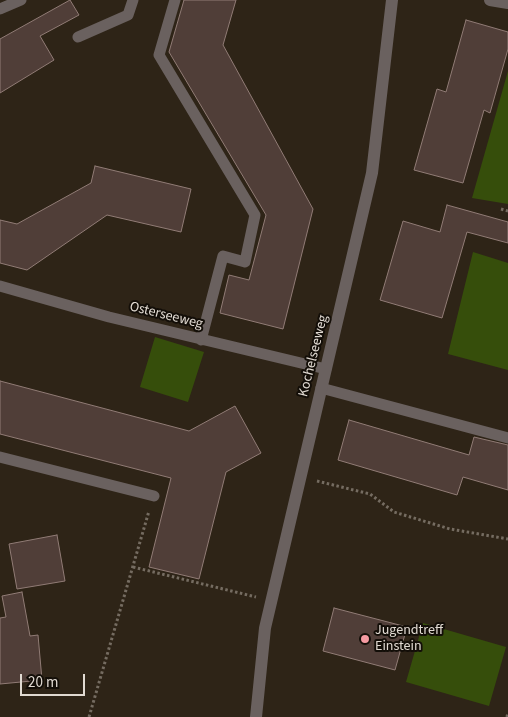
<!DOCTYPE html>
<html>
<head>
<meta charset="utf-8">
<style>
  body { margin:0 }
  #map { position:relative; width:508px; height:717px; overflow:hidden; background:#2e2417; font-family:"Source Sans 3",sans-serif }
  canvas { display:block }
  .scale { position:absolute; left:20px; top:674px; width:65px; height:22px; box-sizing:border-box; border:2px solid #e1dad2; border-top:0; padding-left:6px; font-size:15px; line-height:18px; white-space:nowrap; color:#e1dad2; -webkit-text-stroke:4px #130e08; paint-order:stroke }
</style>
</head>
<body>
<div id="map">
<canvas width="508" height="717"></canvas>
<div class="scale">20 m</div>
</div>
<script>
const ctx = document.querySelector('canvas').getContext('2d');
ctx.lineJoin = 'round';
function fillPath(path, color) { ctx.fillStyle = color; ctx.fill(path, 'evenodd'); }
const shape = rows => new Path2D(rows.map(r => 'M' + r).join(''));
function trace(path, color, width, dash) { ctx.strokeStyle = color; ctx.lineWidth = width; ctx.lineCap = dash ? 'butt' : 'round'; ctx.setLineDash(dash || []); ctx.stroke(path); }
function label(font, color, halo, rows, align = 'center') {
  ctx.font = font + ' "Source Sans 3",sans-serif'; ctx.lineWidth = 4; ctx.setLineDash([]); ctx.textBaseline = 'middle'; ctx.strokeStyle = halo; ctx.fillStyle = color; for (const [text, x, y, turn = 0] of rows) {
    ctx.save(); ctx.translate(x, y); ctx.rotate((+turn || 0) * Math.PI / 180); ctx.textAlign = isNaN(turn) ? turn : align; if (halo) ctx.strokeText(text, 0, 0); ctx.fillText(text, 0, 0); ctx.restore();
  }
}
fillPath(shape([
  [508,71,508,204,472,198],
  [473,252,508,263,508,370,448,354],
  [155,337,204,352,188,402,140,387],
  [423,623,506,647,489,706,406,682]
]), '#364e0b');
const building = shape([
  [70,0,79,15,40,36,54,60,0,93,0,39,70,0],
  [184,0,236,0,223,45,313,209,283,329,220,313,229,275,249,280,266,215,169,52,184,0],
  [466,20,508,32,508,49,490,113,484,110,463,183,414,170,437,89,446,92,466,20],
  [95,166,191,189,181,232,107,215,27,270,0,263,0,220,17,224,91,183,95,166],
  [447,205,508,222,508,243,467,232,442,318,380,300,403,221,440,232,447,205],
  [0,381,189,431,235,406,261,453,226,472,199,579,149,567,171,478,0,434,0,381],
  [349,420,469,455,474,437,508,445,508,490,463,477,457,495,338,460,349,420],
  [57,535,65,581,17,589,9,544,57,535],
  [22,592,30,636,38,635,42,680,0,684,0,618,6,617,2,596,22,592],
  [334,608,407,627,395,670,323,651,334,608]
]);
fillPath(building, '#503e38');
trace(building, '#917c76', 1);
trace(shape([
  [501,209,508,211],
  [317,481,370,494,394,512,450,529,508,539],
  [133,567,256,597],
  [89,717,149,511],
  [507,717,508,712]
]), '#756c61', 3, [2.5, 2.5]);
trace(shape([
  [175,0,159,55,255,215,245,262,223,256,201,340],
  [0,9,21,0],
  [78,37,128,15,133,0],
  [0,286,109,317,326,369],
  [321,388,508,438],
  [0,457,154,496]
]), '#6a615f', 11);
trace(shape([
  [490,0,508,3],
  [256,717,265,628,372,173,392,0]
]), '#6a615f', 12);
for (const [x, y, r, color] of [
  [365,639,5,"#f49aa1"]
]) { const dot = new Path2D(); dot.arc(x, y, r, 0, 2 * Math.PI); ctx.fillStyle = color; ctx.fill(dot); trace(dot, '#130e08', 2); }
label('14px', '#e1dad2', '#130e08', [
  ["Osterseeweg",166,316,14],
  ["Kochelseeweg",314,356,-76]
]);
label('14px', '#e1dad2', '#130e08', [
  ["Jugendtreff",375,631],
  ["Einstein",375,647]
], 'left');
</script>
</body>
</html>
